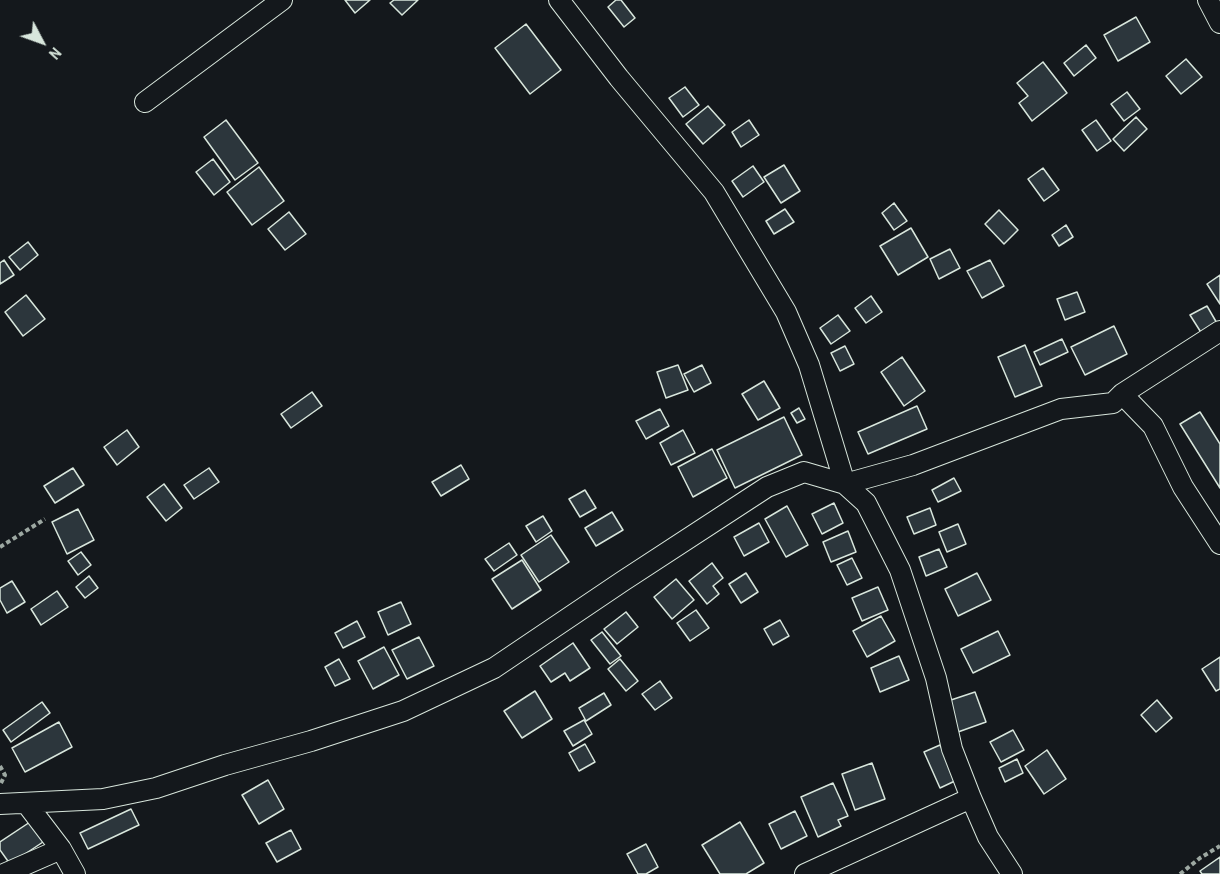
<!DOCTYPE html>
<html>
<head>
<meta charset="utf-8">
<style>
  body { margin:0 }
  #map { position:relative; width:1220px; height:874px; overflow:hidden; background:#14181c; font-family:"Archivo Narrow",sans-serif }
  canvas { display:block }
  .north { position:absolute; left:12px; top:12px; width:60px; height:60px; -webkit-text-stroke:4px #14181c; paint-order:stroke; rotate:131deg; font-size:16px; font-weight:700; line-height:24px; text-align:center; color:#d8e6dc }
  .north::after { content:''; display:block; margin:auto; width:21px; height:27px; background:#d8e6dc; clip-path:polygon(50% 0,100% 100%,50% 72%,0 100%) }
</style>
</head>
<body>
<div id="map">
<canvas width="1220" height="874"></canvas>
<div class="north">N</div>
</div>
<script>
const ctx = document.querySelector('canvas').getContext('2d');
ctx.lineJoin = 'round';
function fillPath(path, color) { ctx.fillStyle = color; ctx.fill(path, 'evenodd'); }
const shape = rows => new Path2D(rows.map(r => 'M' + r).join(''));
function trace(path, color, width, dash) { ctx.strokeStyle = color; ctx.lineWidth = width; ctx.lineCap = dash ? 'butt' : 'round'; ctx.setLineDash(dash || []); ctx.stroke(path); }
const building = shape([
  [345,0,370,0,355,13,345,0],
  [394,0,418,0,402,15,390,3,394,0],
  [616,0,621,0,635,18,624,27,608,7,616,0],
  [1136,17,1150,42,1118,61,1104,35,1136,17],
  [526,24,561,70,530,94,495,48,526,24],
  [1086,45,1096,58,1074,76,1064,63,1086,45],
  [1186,59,1202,77,1181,94,1166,76,1186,59],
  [1043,62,1067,93,1032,121,1019,103,1028,96,1017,83,1043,62],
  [685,87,699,105,683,117,669,98,685,87],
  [1127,92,1140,109,1124,121,1111,104,1127,92],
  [708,106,725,125,703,144,686,124,708,106],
  [1136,117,1147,129,1124,151,1113,139,1136,117],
  [226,120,258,163,235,180,204,137,226,120],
  [749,120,759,135,741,147,732,132,749,120],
  [1096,120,1111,141,1097,151,1082,130,1096,120],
  [213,159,230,182,214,195,196,172,213,159],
  [784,165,800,191,781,203,764,177,784,165],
  [753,166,764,182,743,197,732,181,753,166],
  [259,167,284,201,252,225,227,192,259,167],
  [1043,168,1059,190,1044,201,1028,179,1043,168],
  [894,203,907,221,894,230,882,213,894,203],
  [785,209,794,222,774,234,766,221,785,209],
  [999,210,1018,230,1004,244,985,224,999,210],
  [289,212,306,234,285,250,268,229,289,212],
  [1066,225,1073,237,1059,246,1052,235,1066,225],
  [911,228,928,257,898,275,880,246,911,228],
  [28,242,38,255,20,270,9,257,28,242],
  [950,249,960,268,939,279,930,259,950,249],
  [4,260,14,275,0,284,0,263,4,260],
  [990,260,1004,286,982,298,967,271,990,260],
  [1220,275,1220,304,1207,284,1220,275],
  [1077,292,1085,312,1065,320,1057,299,1077,292],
  [26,295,45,319,23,336,5,312,26,295],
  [871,296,882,312,866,323,855,308,871,296],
  [1207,306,1218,325,1202,334,1190,315,1207,306],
  [838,315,850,331,831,344,820,328,838,315],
  [1114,326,1127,354,1085,375,1071,347,1114,326],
  [1062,339,1068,352,1040,365,1034,352,1062,339],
  [1025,345,1042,386,1015,397,998,357,1025,345],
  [845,346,854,364,840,371,831,353,845,346],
  [902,357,925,391,904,406,881,372,902,357],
  [678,365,688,390,666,398,657,372,678,365],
  [702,365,711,383,694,392,684,374,702,365],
  [764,381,780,408,758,420,742,394,764,381],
  [312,392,322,406,291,428,281,414,312,392],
  [917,406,927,429,868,454,858,432,917,406],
  [799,408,805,419,797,423,791,413,799,408],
  [660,409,669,426,646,439,636,421,660,409],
  [1200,412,1220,444,1220,488,1180,424,1200,412],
  [784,417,802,455,735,488,717,450,784,417],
  [127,430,139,447,117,465,104,447,127,430],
  [683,430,695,453,671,465,660,443,683,430],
  [712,449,727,478,693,497,678,467,712,449],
  [461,465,469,479,441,496,432,482,461,465],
  [73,468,84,485,55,503,44,486,73,468],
  [209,468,219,482,194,499,184,485,209,468],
  [954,478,961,491,938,502,932,490,954,478],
  [164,484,182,508,166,521,147,497,164,484],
  [585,490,596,508,580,517,569,499,585,490],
  [834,503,843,523,822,534,812,514,834,503],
  [787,506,808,545,786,557,765,519,787,506],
  [930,508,936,525,914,534,907,517,930,508],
  [78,509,94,540,67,554,52,522,78,509],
  [612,512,623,530,596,546,585,528,612,512],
  [543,516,552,531,536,542,526,526,543,516],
  [759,523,769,542,744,556,734,537,759,523],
  [958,524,966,544,947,552,939,532,958,524],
  [848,531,856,552,831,562,823,542,848,531],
  [551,535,569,562,539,582,521,555,551,535],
  [509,543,517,555,494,571,485,559,509,543],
  [939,549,947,567,926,576,919,557,939,549],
  [81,552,91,565,78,575,68,561,81,552],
  [852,558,862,578,847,585,837,565,852,558],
  [522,560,541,590,512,609,492,579,522,560],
  [712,563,723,578,713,586,719,594,707,604,689,581,712,563],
  [746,573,758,592,741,603,729,584,746,573],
  [977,573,991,600,958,616,945,589,977,573],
  [89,576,98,588,85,598,76,587,89,576],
  [676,579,694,600,672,619,654,597,676,579],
  [12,581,25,602,7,613,0,600,0,588,12,581],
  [878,587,888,610,862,621,852,598,878,587],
  [57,591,68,607,41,625,31,609,57,591],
  [401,602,411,624,388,635,378,612,401,602],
  [696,610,709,628,690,641,677,623,696,610],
  [626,612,638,627,617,644,604,629,626,612],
  [881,616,895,641,867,657,853,631,881,616],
  [780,620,789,636,773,645,764,629,780,620],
  [357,621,365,637,343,648,335,633,357,621],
  [998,631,1010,655,973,673,961,649,998,631],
  [602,632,621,656,610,664,591,640,602,632],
  [419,637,434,666,407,679,392,650,419,637],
  [573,643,590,668,570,681,565,673,551,682,540,666,573,643],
  [384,647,399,675,373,689,358,661,384,647],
  [899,656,909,680,880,692,871,668,899,656],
  [1220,657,1220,689,1216,691,1202,669,1220,657],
  [339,659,350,679,335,686,325,667,339,659],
  [620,659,638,681,626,691,608,669,620,659],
  [660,681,672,698,655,710,642,694,660,681],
  [535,691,552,719,522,738,504,711,535,691],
  [975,692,986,722,958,732,948,701,975,692],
  [604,693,611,705,586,721,579,708,604,693],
  [1157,700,1172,718,1156,732,1141,715,1157,700],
  [42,702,50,713,11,742,3,730,42,702],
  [584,720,592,734,573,746,564,731,584,720],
  [59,722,72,747,25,772,12,748,59,722],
  [1013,730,1024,750,1001,762,990,742,1013,730],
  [585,744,595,762,579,771,569,753,585,744],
  [940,745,957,780,940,788,924,752,940,745],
  [1047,750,1066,779,1044,794,1025,766,1047,750],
  [1017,759,1023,773,1005,782,999,768,1017,759],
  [872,763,885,799,855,810,842,774,872,763],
  [268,780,284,809,259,824,242,795,268,780],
  [833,783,848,816,838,820,841,826,818,837,801,797,833,783],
  [131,809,139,825,88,849,80,833,131,809],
  [795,811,807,836,781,849,769,824,795,811],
  [30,822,43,842,10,864,0,850,0,842,30,822],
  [740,822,764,863,746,874,720,874,702,845,740,822],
  [291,830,301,849,277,862,266,843,291,830],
  [646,844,658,867,646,874,638,874,627,854,646,844],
  [1220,857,1220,874,1202,874,1200,871,1220,857]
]);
fillPath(building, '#2c363c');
trace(building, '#d8e6dc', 1.5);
const street = shape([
  [559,0,619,78,714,192,786,312,809,365,845,484,866,503,900,570,936,678,952,749,971,798,988,837,1012,874],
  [1208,0,1220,23],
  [145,102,282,0],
  [1122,394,1220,331],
  [26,803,61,849,75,874],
  [0,804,103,799,156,788,225,765,311,741,403,711,494,668,623,581,767,487,804,472,845,484,913,465,1061,409,1113,403,1122,394,1153,426,1183,487,1220,544],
  [4,874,61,849],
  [805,874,971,798]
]);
trace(street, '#d8e6dc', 22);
trace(shape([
  [0,547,45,519],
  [0,766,5,775,1,783],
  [1180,874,1200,858,1220,846]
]), '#9da8a2', 4, [4.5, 3]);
trace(street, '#14181c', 20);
</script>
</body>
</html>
